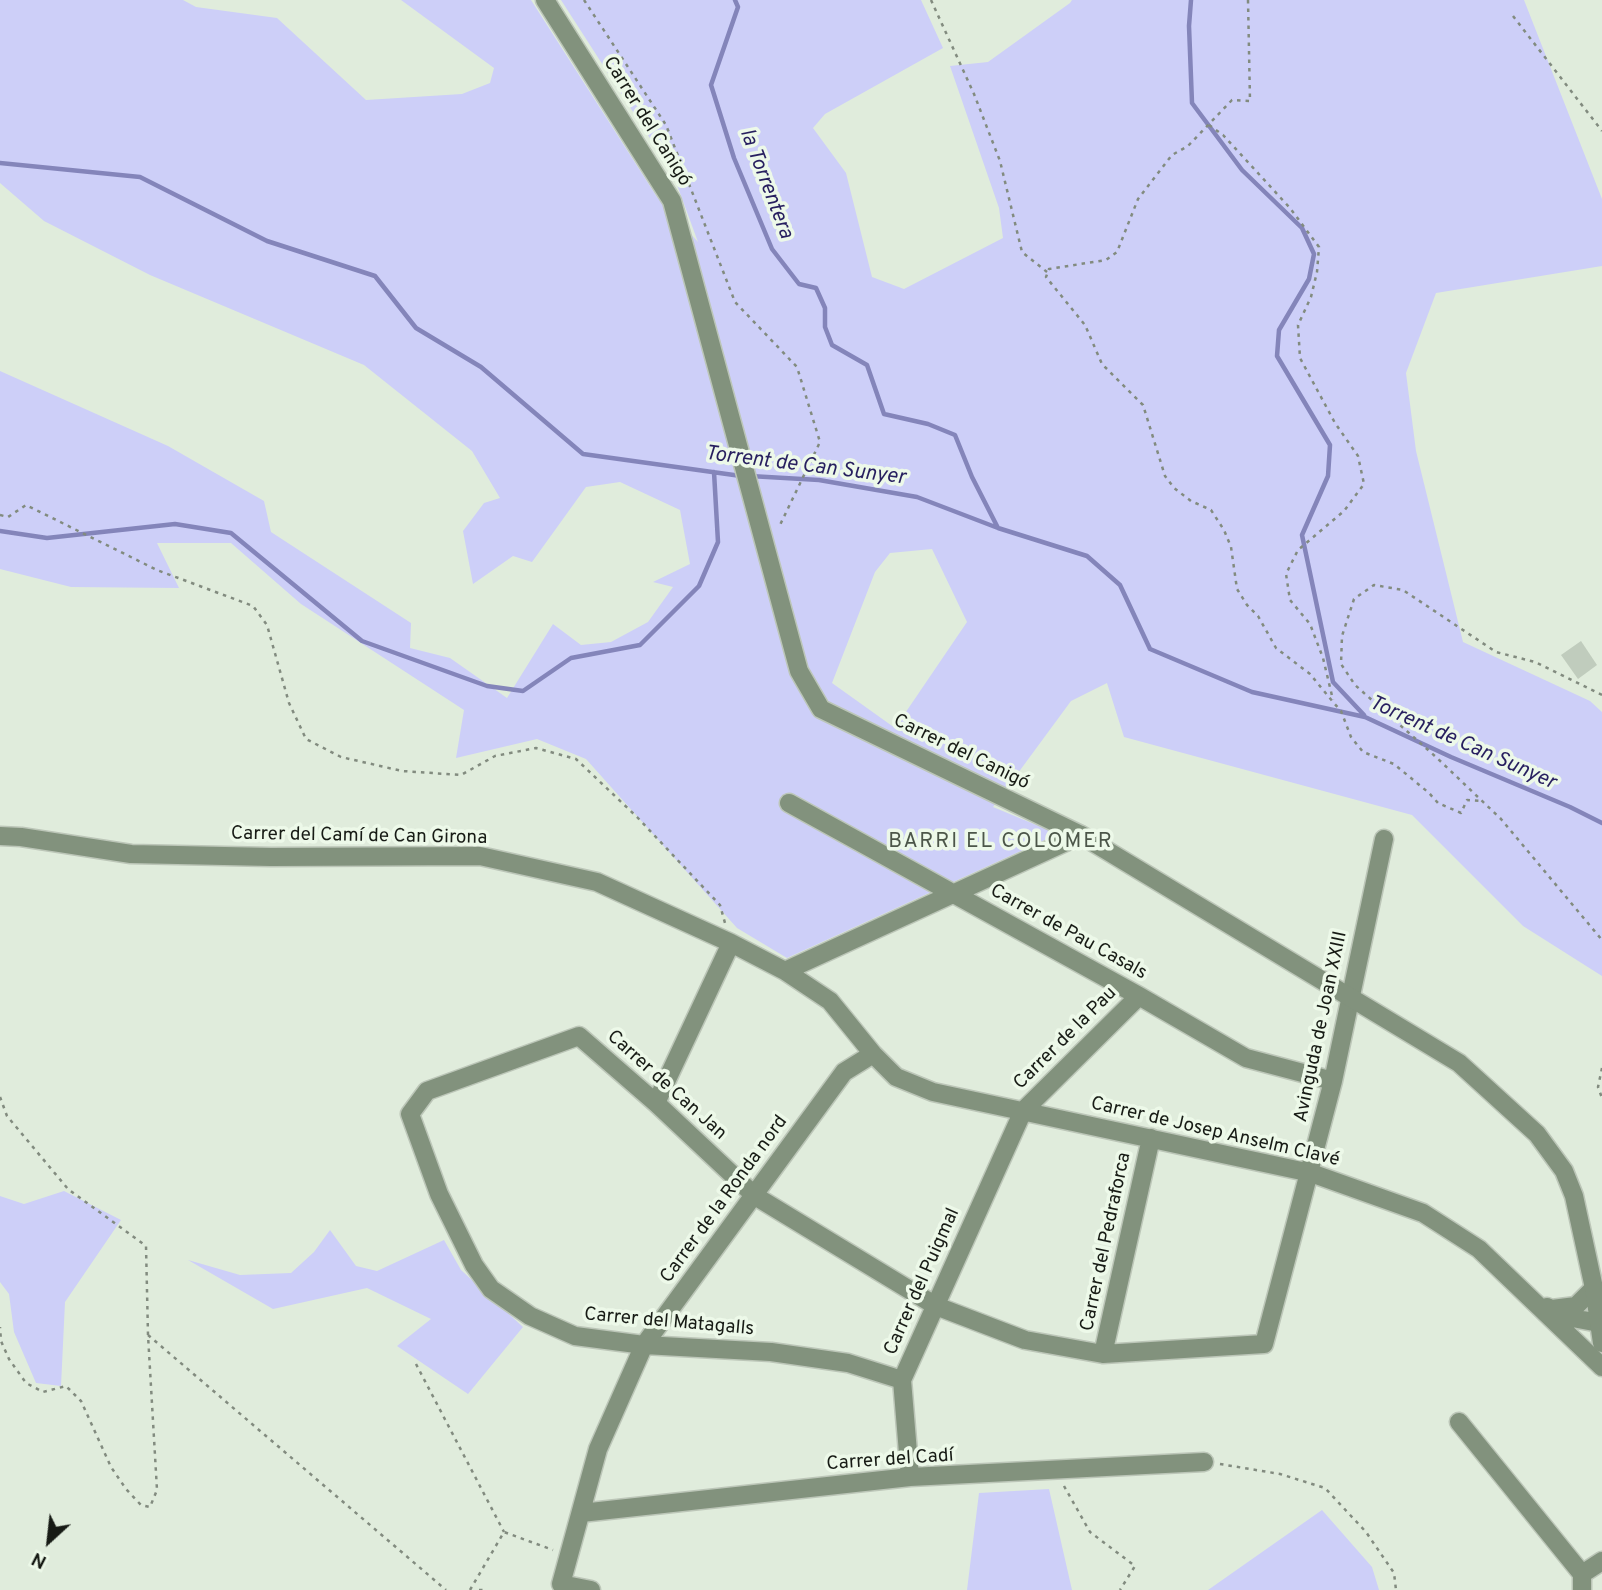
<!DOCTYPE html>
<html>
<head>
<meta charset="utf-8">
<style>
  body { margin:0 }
  #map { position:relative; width:1602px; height:1590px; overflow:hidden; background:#e0ecdc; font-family:Overpass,sans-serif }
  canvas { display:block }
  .north { position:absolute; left:14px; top:1506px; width:70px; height:70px; -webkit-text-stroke:5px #edf9e9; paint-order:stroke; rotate:207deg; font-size:19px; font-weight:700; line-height:28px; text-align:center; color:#171b15 }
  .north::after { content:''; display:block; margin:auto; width:24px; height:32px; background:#171b15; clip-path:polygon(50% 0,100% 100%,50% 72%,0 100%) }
</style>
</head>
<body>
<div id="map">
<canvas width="1602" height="1590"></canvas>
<div class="north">N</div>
</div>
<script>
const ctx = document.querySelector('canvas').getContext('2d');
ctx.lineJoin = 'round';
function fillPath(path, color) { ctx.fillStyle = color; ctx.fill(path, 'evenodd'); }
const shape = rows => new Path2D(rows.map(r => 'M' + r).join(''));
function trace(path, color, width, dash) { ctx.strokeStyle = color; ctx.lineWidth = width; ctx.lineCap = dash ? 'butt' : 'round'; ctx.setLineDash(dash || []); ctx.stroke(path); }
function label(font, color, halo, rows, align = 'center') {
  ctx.font = font + ' Overpass,sans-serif'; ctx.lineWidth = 7; ctx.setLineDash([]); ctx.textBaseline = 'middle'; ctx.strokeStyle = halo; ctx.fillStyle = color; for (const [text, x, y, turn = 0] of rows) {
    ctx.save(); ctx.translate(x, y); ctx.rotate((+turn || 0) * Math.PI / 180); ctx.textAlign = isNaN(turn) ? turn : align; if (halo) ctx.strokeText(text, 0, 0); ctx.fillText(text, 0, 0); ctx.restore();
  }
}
fillPath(shape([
  [0,0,183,0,196,7,277,18,366,100,462,94,490,83,494,68,401,0,531,0,657,197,698,242,673,174,561,0,921,0,943,48,825,114,813,128,846,173,872,277,904,289,1003,238,999,208,950,66,988,62,1070,3,1072,0,1524,0,1602,199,1602,266,1436,293,1406,373,1416,451,1463,642,1590,701,1602,712,1602,976,1523,926,1412,815,1124,737,1107,683,1071,701,993,807,1058,834,787,958,737,928,586,759,537,739,456,758,464,710,301,604,231,543,157,543,179,588,71,587,0,569,0,371,168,446,264,501,271,532,411,623,410,648,450,658,507,698,553,624,581,645,611,642,648,622,673,587,653,582,690,564,680,510,620,482,586,487,532,562,513,556,473,584,463,531,484,503,500,498,472,451,364,365,150,275,44,221,0,183],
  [932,549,967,622,895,728,832,683,875,572,890,553],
  [64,1191,121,1220,65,1302,61,1386,36,1383,14,1332,9,1294,0,1282,0,1196,24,1204],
  [330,1230,356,1266,377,1271,444,1240,461,1270,523,1327,468,1394,397,1346,431,1319,367,1288,273,1309,188,1260,240,1275,291,1273,314,1252],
  [1049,1489,1072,1590,967,1590,979,1493],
  [1322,1510,1372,1567,1379,1590,1208,1590]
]), '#cdcff8');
trace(shape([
  [735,0,738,7,711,85,734,158,772,249,799,284,816,288,825,308,825,327,832,345,867,365,884,414,928,424,955,435,972,477,998,528],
  [1191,0,1189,26,1192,103,1242,170,1302,228,1314,254,1309,279,1279,330,1277,356,1330,445,1328,476,1302,535,1333,682,1364,715],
  [0,163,140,177,267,241,375,276,416,328,481,367,583,454,741,476],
  [750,476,819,480,917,497,998,528,1087,556,1120,585,1150,649,1252,692,1365,717,1451,757,1570,807,1602,823],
  [0,531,47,538,175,524,231,533,362,641,487,686,523,691,571,658,640,645,699,586,718,542,714,472]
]), '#8485ba', 4.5);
fillPath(shape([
  [1581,641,1597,665,1578,679,1561,655]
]), '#c0ccbd');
const minor = shape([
  [789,803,1139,996,1246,1058,1333,1081],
  [0,836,21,837,131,854,271,857,480,856,597,882,731,943,785,971,830,1001,873,1054,896,1077,933,1092,1311,1173,1423,1213,1479,1249,1602,1367],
  [785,971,1081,835],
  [656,1103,731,943],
  [1547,1307,1562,1316,1599,1323],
  [1552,1309,1576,1306,1594,1288],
  [1103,1354,1151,1138],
  [902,1380,848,1363,771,1352,644,1345,575,1336,530,1316,491,1289,474,1265,439,1194,410,1114,427,1091,579,1036,656,1103,755,1196,936,1306,1025,1340,1103,1354,1264,1344,1333,1081,1384,839],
  [1459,1422,1582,1574,1582,1590],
  [910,1477,902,1380,1023,1111,1139,996],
  [581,1513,910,1477,1204,1462],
  [1582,1574,1602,1561],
  [591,1590,561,1584,598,1449,644,1345,844,1072,873,1054]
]);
const tertiary = shape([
  [545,0,672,201,799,671,821,709,1081,835,1459,1063,1537,1134,1564,1171,1574,1196,1594,1288,1602,1343]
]);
trace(minor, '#bcc6b8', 21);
trace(tertiary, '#bcc6b8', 21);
trace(shape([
  [584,0,666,125,735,302,797,367,820,442,779,527],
  [931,0,974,94,1000,161,1022,252,1047,272],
  [1248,0,1250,101,1232,100,1188,146,1172,155,1138,199,1117,252,1106,260,1049,269,1046,277,1085,325,1102,364,1143,405,1165,476,1174,488,1191,501,1211,510,1224,530,1231,547,1237,589,1247,605,1258,616,1276,648,1310,674,1333,702,1341,711,1351,737,1363,752,1394,764,1429,793,1438,803,1461,813,1467,800,1482,801],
  [1513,16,1602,131],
  [1209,125,1223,135,1290,208,1319,247,1317,272,1311,297,1298,325,1300,358,1335,423,1358,456,1364,484,1344,511,1298,550,1286,574,1290,600,1310,624,1323,658,1333,700],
  [0,515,8,517,26,505,157,570,253,606,267,625,289,703,306,739,341,757,402,771,461,775,495,756,536,748,576,759,637,817,720,905,725,923],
  [1602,695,1535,662,1496,652,1403,590,1374,585,1354,599,1342,636,1341,664,1355,685,1436,757,1501,819,1602,940],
  [1602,1068,1598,1087,1602,1098],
  [0,1097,7,1116,68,1189,146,1246,148,1335,157,1490,150,1507,141,1505,126,1489,111,1467,81,1401,66,1386,43,1392,26,1383,9,1359,1,1341,0,1327],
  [148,1335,446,1590],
  [416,1364,504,1532],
  [1220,1464,1280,1474,1325,1488,1366,1532,1394,1573,1396,1590],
  [1064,1486,1090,1532,1135,1566,1120,1590],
  [470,1590,504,1532,553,1550],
  [479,1590,483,1590]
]), '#828b7f', 2.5, [3.5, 5]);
trace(minor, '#82927d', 18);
trace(tertiary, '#82927d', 18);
label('19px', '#171b15', '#edf9e9', [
  ["Carrer del Canigó",646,122,58],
  ["Carrer del Canigó",961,753,26],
  ["Carrer del Camí de Can Girona",359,837,1],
  ["Carrer de Pau Casals",1068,933,29],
  ["Avinguda de Joan XXIII",1322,1027,-78],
  ["Carrer de la Pau",1066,1039,-45],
  ["Carrer de Can Jan",666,1086,42],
  ["Carrer de Josep Anselm Clavé",1215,1133,13],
  ["Carrer de la Ronda nord",725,1200,-54],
  ["Carrer del Pedraforca",1107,1242,-78],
  ["Carrer del Puigmal",923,1282,-66],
  ["Carrer del Matagalls",669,1323,5],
  ["Carrer del Cadí",890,1461,-4]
]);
label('italic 21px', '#271f5f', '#edf9e9', [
  ["la Torrentera",765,184,69],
  ["Torrent de Can Sunyer",805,467,7],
  ["Torrent de Can Sunyer",1462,744,24]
]);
ctx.letterSpacing = '2px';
label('21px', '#4c5649', '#edf9e9', [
  ["BARRI EL COLOMER",1001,843]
]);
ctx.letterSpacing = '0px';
</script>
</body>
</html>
